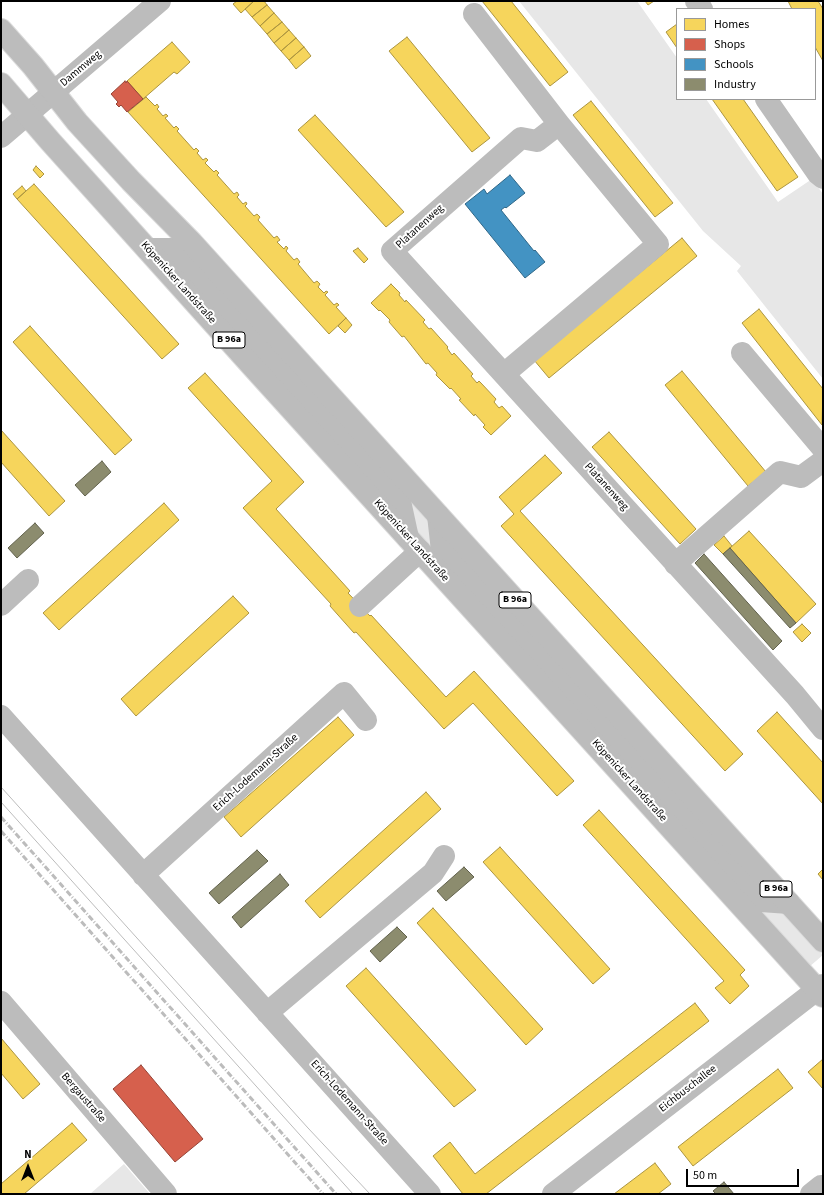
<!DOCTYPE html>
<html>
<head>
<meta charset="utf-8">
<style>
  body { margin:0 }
  #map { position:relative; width:824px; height:1195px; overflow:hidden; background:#fff; font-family:"Source Sans 3",sans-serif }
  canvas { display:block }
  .frame { position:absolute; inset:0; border:2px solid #000; pointer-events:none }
  .legend { position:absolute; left:676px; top:8px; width:140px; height:92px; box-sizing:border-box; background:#fff; border:1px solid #999; margin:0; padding:5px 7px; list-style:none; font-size:12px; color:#000 }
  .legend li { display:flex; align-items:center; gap:8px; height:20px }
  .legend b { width:20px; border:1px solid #999 }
  .north { position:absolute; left:8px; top:1147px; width:40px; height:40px; -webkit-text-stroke:3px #fff; paint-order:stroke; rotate:0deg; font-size:11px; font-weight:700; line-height:16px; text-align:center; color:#000 }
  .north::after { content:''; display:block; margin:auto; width:14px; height:18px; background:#000; clip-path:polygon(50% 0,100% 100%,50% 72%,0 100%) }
  .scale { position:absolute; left:686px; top:1169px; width:113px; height:18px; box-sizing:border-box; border:2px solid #000; border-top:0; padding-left:5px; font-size:12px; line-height:14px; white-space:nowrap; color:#000; -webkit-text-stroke:3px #fff; paint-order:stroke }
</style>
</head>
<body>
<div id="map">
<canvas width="824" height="1195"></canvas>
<div class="frame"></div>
<ul class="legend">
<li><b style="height:11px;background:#f6d55c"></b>Homes</li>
<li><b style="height:11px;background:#d6604d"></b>Shops</li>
<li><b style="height:11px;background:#4393c3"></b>Schools</li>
<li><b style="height:11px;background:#8c8c6e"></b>Industry</li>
</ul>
<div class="north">N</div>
<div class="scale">50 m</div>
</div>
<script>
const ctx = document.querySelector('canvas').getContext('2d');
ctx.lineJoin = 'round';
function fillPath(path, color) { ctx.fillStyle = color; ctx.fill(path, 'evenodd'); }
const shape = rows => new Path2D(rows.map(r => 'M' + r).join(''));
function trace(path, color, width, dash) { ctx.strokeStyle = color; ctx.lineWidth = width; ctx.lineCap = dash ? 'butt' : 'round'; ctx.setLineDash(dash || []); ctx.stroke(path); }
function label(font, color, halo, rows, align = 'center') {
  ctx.font = font + ' "Source Sans 3",sans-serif'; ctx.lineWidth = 4; ctx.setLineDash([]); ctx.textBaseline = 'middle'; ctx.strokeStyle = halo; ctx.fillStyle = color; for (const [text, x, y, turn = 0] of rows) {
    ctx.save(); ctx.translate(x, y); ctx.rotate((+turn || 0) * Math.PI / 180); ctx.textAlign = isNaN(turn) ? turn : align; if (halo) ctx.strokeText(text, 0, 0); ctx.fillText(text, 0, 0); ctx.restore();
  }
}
fillPath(shape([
  [519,1,637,1,677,58,677,99,706,99,778,202,812,179,823,194,823,379,737,271,741,266,703,231],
  [409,496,433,524,435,553,411,527],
  [754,906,779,906,823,955,809,967],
  [124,1164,150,1194,90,1194]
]), '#e7e7e7');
const homes = shape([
  [237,1,254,1,241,13,233,4,237,1],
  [254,1,264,1,267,5,252,17,245,9,254,1],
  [482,1,511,1,568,72,550,86,482,1],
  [645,1,654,1,648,5,645,1],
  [788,1,818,1,823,9,823,61,815,47,815,9,792,9,788,1],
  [267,5,274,13,260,26,252,17,267,5],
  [274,13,282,22,267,34,260,26,274,13],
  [282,22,289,30,274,43,267,34,282,22],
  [677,24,677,48,666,32,677,24],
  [289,30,296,38,281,51,274,43,289,30],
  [407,37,490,138,472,152,389,51,407,37],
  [296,38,304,47,289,60,281,51,296,38],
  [172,42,190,62,177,74,174,72,143,99,127,81,172,42],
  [304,47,311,56,296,69,289,60,304,47],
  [146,97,155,106,157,104,159,107,157,109,163,116,166,114,168,116,165,118,174,128,176,126,179,129,177,131,194,150,196,148,199,151,197,153,203,160,206,158,208,160,205,163,214,172,216,170,219,173,217,175,234,194,237,192,239,195,237,197,243,204,246,202,247,204,245,206,254,216,257,214,260,217,258,220,274,238,277,236,280,240,277,242,284,249,286,246,288,248,286,251,294,260,297,258,300,262,298,264,314,283,317,281,320,284,318,287,324,293,326,291,328,292,325,295,334,305,337,303,339,305,336,307,346,318,329,334,128,112,146,97],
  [712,99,743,99,798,177,777,191,712,99],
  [591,101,673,203,655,217,573,115,591,101],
  [315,115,404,212,386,227,298,130,315,115],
  [36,166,44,174,40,178,33,170,36,166],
  [34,184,179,344,162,359,17,199,34,184],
  [22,186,26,191,17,199,13,194,22,186],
  [682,238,697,256,549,378,534,360,682,238],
  [358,248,368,259,364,263,353,251,358,248],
  [391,284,400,293,399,295,405,302,406,300,425,320,423,322,429,329,431,328,448,347,447,348,452,355,454,353,473,374,471,376,477,383,479,381,481,383,496,399,494,402,499,408,502,406,511,416,491,435,483,427,485,425,475,414,474,416,459,400,461,399,451,388,450,389,436,375,437,373,428,363,426,364,404,336,402,337,389,322,390,320,380,310,379,311,371,303,391,284],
  [759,309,823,389,822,425,742,323,759,309],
  [346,318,352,325,345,333,338,326,346,318],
  [30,326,132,440,115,455,13,342,30,326],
  [682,371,766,472,748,486,665,385,682,371],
  [205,373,304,482,276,509,350,591,348,593,370,616,371,615,446,697,474,671,574,781,557,796,473,703,444,729,356,632,354,633,330,606,331,604,243,508,272,481,188,388,205,373],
  [1,430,65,501,49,516,1,462,1,430],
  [609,432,696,529,680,544,592,447,609,432],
  [545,455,562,473,520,511,743,754,725,771,501,526,514,514,499,497,545,455],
  [164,503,179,520,59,630,43,613,164,503],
  [749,531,816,604,796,623,730,548,749,531],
  [724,536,732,546,723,554,714,545,724,536],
  [233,596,249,613,136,716,121,699,233,596],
  [802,624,811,633,802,642,793,632,802,624],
  [777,712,823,763,823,804,757,731,777,712],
  [338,717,354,735,241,837,224,817,338,717],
  [426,792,441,809,320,918,305,901,426,792],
  [599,810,745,970,740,975,749,986,730,1004,715,988,724,981,583,825,599,810],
  [500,847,610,969,593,984,483,862,500,847],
  [823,869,823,880,818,874,823,869],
  [433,908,543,1029,526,1045,417,923,433,908],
  [366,968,476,1090,454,1107,346,986,366,968],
  [695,1003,709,1021,486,1194,463,1194,433,1156,450,1142,475,1174,695,1003],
  [1,1038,40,1084,23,1099,1,1073,1,1038],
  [823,1059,823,1089,808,1072,823,1059],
  [778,1069,793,1088,693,1166,678,1147,778,1069],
  [72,1123,87,1140,24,1194,1,1194,1,1184,72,1123],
  [655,1163,671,1184,658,1194,614,1194,655,1163]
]);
fillPath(homes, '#f6d55c');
trace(homes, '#ac9540', 1);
const shops = shape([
  [125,81,126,83,127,81,143,99,127,112,121,105,119,107,116,104,118,102,111,94,125,81],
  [141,1065,203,1139,175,1162,113,1089,141,1065]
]);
fillPath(shops, '#d6604d');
trace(shops, '#964336', 1);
const schools = shape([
  [510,175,525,193,506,208,505,207,501,210,534,251,535,250,545,262,525,278,465,204,484,189,487,194,510,175]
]);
fillPath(schools, '#4393c3');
trace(schools, '#2f6788', 1);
const industry = shape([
  [102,461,111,472,85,496,75,485,102,461],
  [35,523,44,533,17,558,8,548,35,523],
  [730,548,796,623,790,628,723,554,730,548],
  [704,554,782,641,773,650,695,563,704,554],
  [257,850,268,861,219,904,209,893,257,850],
  [464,867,474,877,446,901,437,891,464,867],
  [280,874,289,885,241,928,232,917,280,874],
  [397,927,407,937,380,962,370,951,397,927],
  [724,1182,734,1194,716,1194,713,1191,724,1182]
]);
fillPath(industry, '#8c8c6e');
trace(industry, '#62624d', 1);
const major = shape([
  [1,30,33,66,77,122,131,181,192,243,823,941],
  [1,84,50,141,253,367,823,996]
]);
trace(major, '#dbdbdb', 24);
trace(shape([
  [696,1,702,9],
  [474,14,559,124,658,244,504,374],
  [766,99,818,174,823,178],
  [559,124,537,141,521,138,392,251,795,695,823,729],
  [1,137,160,1],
  [147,249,171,249,400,501,408,538],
  [742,353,823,449],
  [438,515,442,551,761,901,789,903],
  [675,564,780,472,801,477,823,461],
  [1,605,28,580],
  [360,606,420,551],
  [1,716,430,1194],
  [143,875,344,693,366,720],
  [1,1002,166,1194],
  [267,1013,433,873,444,856],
  [553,1194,823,985],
  [811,1194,821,1186]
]), '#bcbcbc', 22);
trace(major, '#bcbcbc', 22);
trace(shape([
  [1,787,308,1128,370,1194],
  [1,802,353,1194]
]), '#bcbcbc', 1);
trace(shape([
  [1,817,336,1194],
  [1,831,323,1194]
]), '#bcbcbc', 3, [6, 2, 1, 2]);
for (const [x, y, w] of [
  [229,340,32],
  [515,600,32],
  [776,889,32]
]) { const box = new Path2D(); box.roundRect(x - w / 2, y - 8, w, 16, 3); ctx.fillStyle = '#fff'; ctx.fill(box); trace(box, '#000', 1); }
label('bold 10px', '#000', null, [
  ["B 96a",229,340],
  ["B 96a",515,600],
  ["B 96a",776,889]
]);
label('11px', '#000', '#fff', [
  ["Dammweg",81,69,-40],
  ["Platanenweg",420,227,-42],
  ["Köpenicker Landstraße",178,283,48],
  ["Platanenweg",606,487,48],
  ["Köpenicker Landstraße",411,541,48],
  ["Erich-Lodemann-Straße",256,773,-42],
  ["Köpenicker Landstraße",629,781,48],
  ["Eichbuschallee",688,1089,-38],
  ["Bergaustraße",83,1098,49],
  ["Erich-Lodemann-Straße",349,1103,48]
]);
</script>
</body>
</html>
